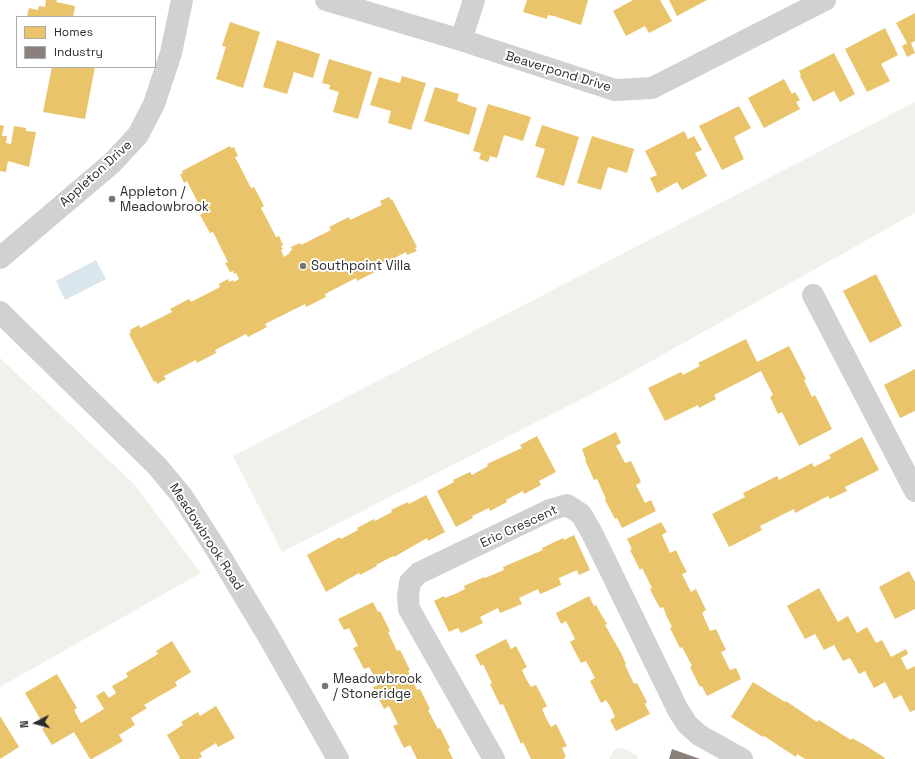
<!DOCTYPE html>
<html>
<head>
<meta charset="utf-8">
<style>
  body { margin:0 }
  #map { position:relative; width:915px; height:759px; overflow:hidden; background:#fff; font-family:"Space Grotesk",sans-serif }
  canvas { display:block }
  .legend { position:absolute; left:16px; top:16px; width:140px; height:52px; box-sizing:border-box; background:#fff; border:1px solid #ababab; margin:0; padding:5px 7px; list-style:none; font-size:12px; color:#2c2c2c }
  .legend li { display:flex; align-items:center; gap:8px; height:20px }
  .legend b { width:20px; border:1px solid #ababab }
  .north { position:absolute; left:16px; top:703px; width:40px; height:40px; -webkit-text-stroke:3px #fff; paint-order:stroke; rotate:264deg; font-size:11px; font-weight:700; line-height:16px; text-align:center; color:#2c2c2c }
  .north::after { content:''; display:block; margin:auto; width:14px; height:18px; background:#2c2c2c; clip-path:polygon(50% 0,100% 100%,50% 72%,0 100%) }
</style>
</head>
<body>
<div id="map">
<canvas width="915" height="759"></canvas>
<ul class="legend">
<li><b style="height:11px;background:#e9c46a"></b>Homes</li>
<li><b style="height:11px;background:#8a817c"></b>Industry</li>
</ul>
<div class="north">N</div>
</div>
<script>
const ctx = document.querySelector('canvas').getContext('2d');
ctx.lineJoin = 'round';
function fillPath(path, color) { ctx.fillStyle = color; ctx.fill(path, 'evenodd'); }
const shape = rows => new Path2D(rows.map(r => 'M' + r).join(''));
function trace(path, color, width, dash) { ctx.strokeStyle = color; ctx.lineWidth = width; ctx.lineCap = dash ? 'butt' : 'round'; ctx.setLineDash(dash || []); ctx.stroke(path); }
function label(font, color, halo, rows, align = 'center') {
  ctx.font = font + ' "Space Grotesk",sans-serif'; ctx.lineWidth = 4; ctx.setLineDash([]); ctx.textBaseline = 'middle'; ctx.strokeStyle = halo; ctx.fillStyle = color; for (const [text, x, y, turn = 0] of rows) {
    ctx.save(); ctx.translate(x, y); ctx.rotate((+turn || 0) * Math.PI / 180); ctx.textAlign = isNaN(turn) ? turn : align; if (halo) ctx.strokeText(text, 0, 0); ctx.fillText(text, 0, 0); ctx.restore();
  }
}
fillPath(shape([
  [915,102,915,213,607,386,282,552,233,456],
  [0,358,134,484,201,573,0,687],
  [623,748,636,755,638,759,609,759,614,749]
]), '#eff2eb');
fillPath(shape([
  [96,260,106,279,65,300,56,281]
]), '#d9e6ee');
fillPath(shape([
  [46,0,57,0,56,2,75,6,73,17,27,17,29,8,38,10,39,6,45,7],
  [527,0,588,0,581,25,554,16,548,15,547,19,523,12],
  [633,0,660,0,672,21,649,33,645,26,626,36,613,11],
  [669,0,707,0,677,16],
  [915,13,915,41,911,43,915,53,907,57,902,46,907,43,896,23],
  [230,22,260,32,243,88,216,79,224,53,226,47,222,46],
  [885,28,898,55,881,64,890,81,867,92,845,49],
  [277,40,320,54,313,78,294,72,287,94,263,87],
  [834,53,855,94,840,102,834,91,813,102,800,76,801,75,799,71],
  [329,59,372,72,358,119,333,112,339,92,329,89,330,85,322,83],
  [52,67,95,67,85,119,43,112],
  [402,76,426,83,411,130,388,123,391,111,370,105,379,77,400,83],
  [784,79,792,94,795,92,800,100,796,102,800,109,764,128,748,98],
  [435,87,459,94,457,101,477,108,469,135,424,121],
  [488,104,531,117,523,141,504,135,497,158,490,156,488,162,479,159,481,153,473,151],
  [739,106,751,128,734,137,744,159,722,170,699,126],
  [0,125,4,126,2,136,7,136,6,143,11,144,14,126,26,128,26,131,36,132,29,167,8,161,6,172,0,171],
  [542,125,579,137,564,186,536,177,545,149,535,146],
  [684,131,688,139,694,136,702,150,695,153,707,176,682,190,677,182,657,193,650,178,657,175,645,151],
  [592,136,634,149,627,173,608,167,601,190,577,183],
  [230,146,231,148,234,147,238,156,235,157,251,188,254,187,264,206,261,208,276,237,279,236,283,245,281,246,283,249,281,250,284,257,290,253,289,252,292,250,291,247,300,243,301,245,331,230,329,227,349,217,350,220,382,205,380,201,389,197,391,200,392,199,417,247,415,248,417,251,407,255,406,252,375,268,377,271,357,281,356,278,325,294,326,297,306,307,305,304,265,324,267,327,248,337,246,334,215,350,216,353,197,363,196,360,164,376,166,379,157,384,156,381,154,382,129,334,131,333,130,330,139,325,140,328,172,312,170,309,189,299,191,302,220,287,219,284,228,279,229,282,233,280,234,282,239,279,236,273,234,274,233,271,230,272,225,263,228,262,213,232,210,233,200,215,203,213,187,181,184,183,180,174,183,173,182,171],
  [876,274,902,326,870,343,843,291],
  [746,339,757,362,789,346,806,379,804,380,812,397,815,395,832,429,799,446,782,412,778,414,770,397,773,395,761,371,714,395,716,399,699,408,698,405,665,421,648,388,681,372,683,375,700,366,698,363],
  [915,369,915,411,900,418,884,385],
  [616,432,621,443,616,446,625,463,631,461,641,482,636,485,645,503,651,500,656,511,622,528,617,518,615,519,605,500,606,499,597,479,594,480,585,460,586,460,582,449],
  [537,436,556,472,539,481,541,485,524,494,523,491,506,500,507,502,490,511,489,508,472,516,473,518,456,527,437,491,454,482,453,480,470,472,472,475,488,466,487,464,522,448,520,445],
  [862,437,879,470,845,487,847,491,830,499,828,496,795,513,794,509,760,526,762,530,729,547,712,514,745,497,743,493,777,476,779,480,812,463,814,467,831,458,829,455],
  [426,495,445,532,428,541,427,538,394,557,393,556,376,565,377,566,360,575,359,573,326,592,307,555,340,537,341,539,358,530,357,528,374,519,375,521,392,512,391,510,408,502,409,504],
  [661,522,667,532,662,535,670,553,676,550,681,561,687,572,682,574,691,592,696,589,706,610,702,613,710,631,716,629,726,650,721,652,730,670,736,668,741,679,707,696,702,686,700,687,690,667,692,666,682,647,680,648,670,628,672,627,667,617,663,607,660,608,655,599,650,589,652,588,642,568,640,570,630,550,632,549,627,539],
  [574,535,590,570,579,575,577,570,559,578,561,585,540,594,538,589,519,598,522,604,500,613,498,608,480,617,483,623,461,633,458,628,449,632,434,601,444,596,445,598,455,594,465,589,464,586,484,577,485,578,504,570,503,567,543,550,542,548,563,538,564,540],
  [909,571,915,582,915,609,895,619,879,587],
  [819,588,838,622,848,616,857,633,867,627,876,643,882,640,891,657,906,649,908,654,901,658,907,670,915,666,915,710,910,712,901,695,894,699,885,682,874,688,865,671,859,674,850,658,843,661,834,645,824,650,815,634,805,639,787,606],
  [589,596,594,606,596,605,601,614,607,624,605,625,621,653,626,664,625,665,634,684,637,683,647,702,645,704,650,714,616,731,610,720,615,717,611,708,606,700,601,703,590,681,595,678,586,661,581,663,570,642,575,639,566,621,561,624,556,613],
  [373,602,378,612,380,611,390,631,388,632,397,651,400,650,410,670,408,671,417,690,420,689,430,709,428,710,438,729,440,728,450,748,448,749,453,759,417,759,410,745,404,748,393,726,398,724,389,706,384,709,373,687,378,685,374,676,369,667,364,669,353,648,358,646,349,628,344,630,338,619],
  [506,639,511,649,516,646,527,667,522,670,526,679,531,687,536,685,547,706,542,709,546,718,551,727,556,724,567,746,562,748,566,757,563,759,531,759,523,742,521,744,503,704,500,705,490,684,492,683,483,664,481,666,475,655],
  [172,641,191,672,175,682,177,686,144,705,147,708,131,718,135,725,119,735,123,741,92,759,90,759,74,732,52,745,42,729,45,727,25,693,57,674,77,708,74,710,81,723,104,709,96,696,104,691,109,698,116,693,112,686,128,677,126,673,158,654,156,651],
  [753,682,785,702,786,701,817,722,819,720,851,740,852,738,868,747,885,758,884,759,805,759,797,754,796,757,764,736,763,737,731,717],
  [216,706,235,738,218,747,216,743,200,753,202,757,198,759,178,759,180,758,167,735,183,725,181,722,198,712,200,716],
  [0,716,19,747,0,759]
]), '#e9c46a');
fillPath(shape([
  [672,749,700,759,669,759]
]), '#8a817c');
trace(shape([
  [326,0,461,40,615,90,652,88,825,0],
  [461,40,474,0],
  [0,258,112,163,138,135,154,104,171,53,182,0],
  [813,295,915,491],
  [0,312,157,466,182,496,216,549,270,639,338,759],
  [494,759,409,609,408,596,410,582,419,573,550,510,567,505,581,514,592,533,678,710,687,724,699,735,742,759]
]), '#d1d1d1', 22);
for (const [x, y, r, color] of [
  [112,199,4,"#767676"],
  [303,266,4,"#767676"],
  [325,686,4,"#767676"]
]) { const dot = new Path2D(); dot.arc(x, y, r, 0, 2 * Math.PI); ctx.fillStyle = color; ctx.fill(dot); trace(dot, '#fff', 1.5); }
label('13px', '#2c2c2c', '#fff', [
  ["Beaverpond Drive",558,72,17],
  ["Appleton Drive",96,174,-42],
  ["Eric Crescent",519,527,-25],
  ["Meadowbrook Road",206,537,57]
]);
label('13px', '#2c2c2c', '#fff', [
  ["Appleton /",120,192],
  ["Meadowbrook",120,207],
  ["Southpoint Villa",311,266],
  ["Meadowbrook",333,679],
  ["/ Stoneridge",333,694]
], 'left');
</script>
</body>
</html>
